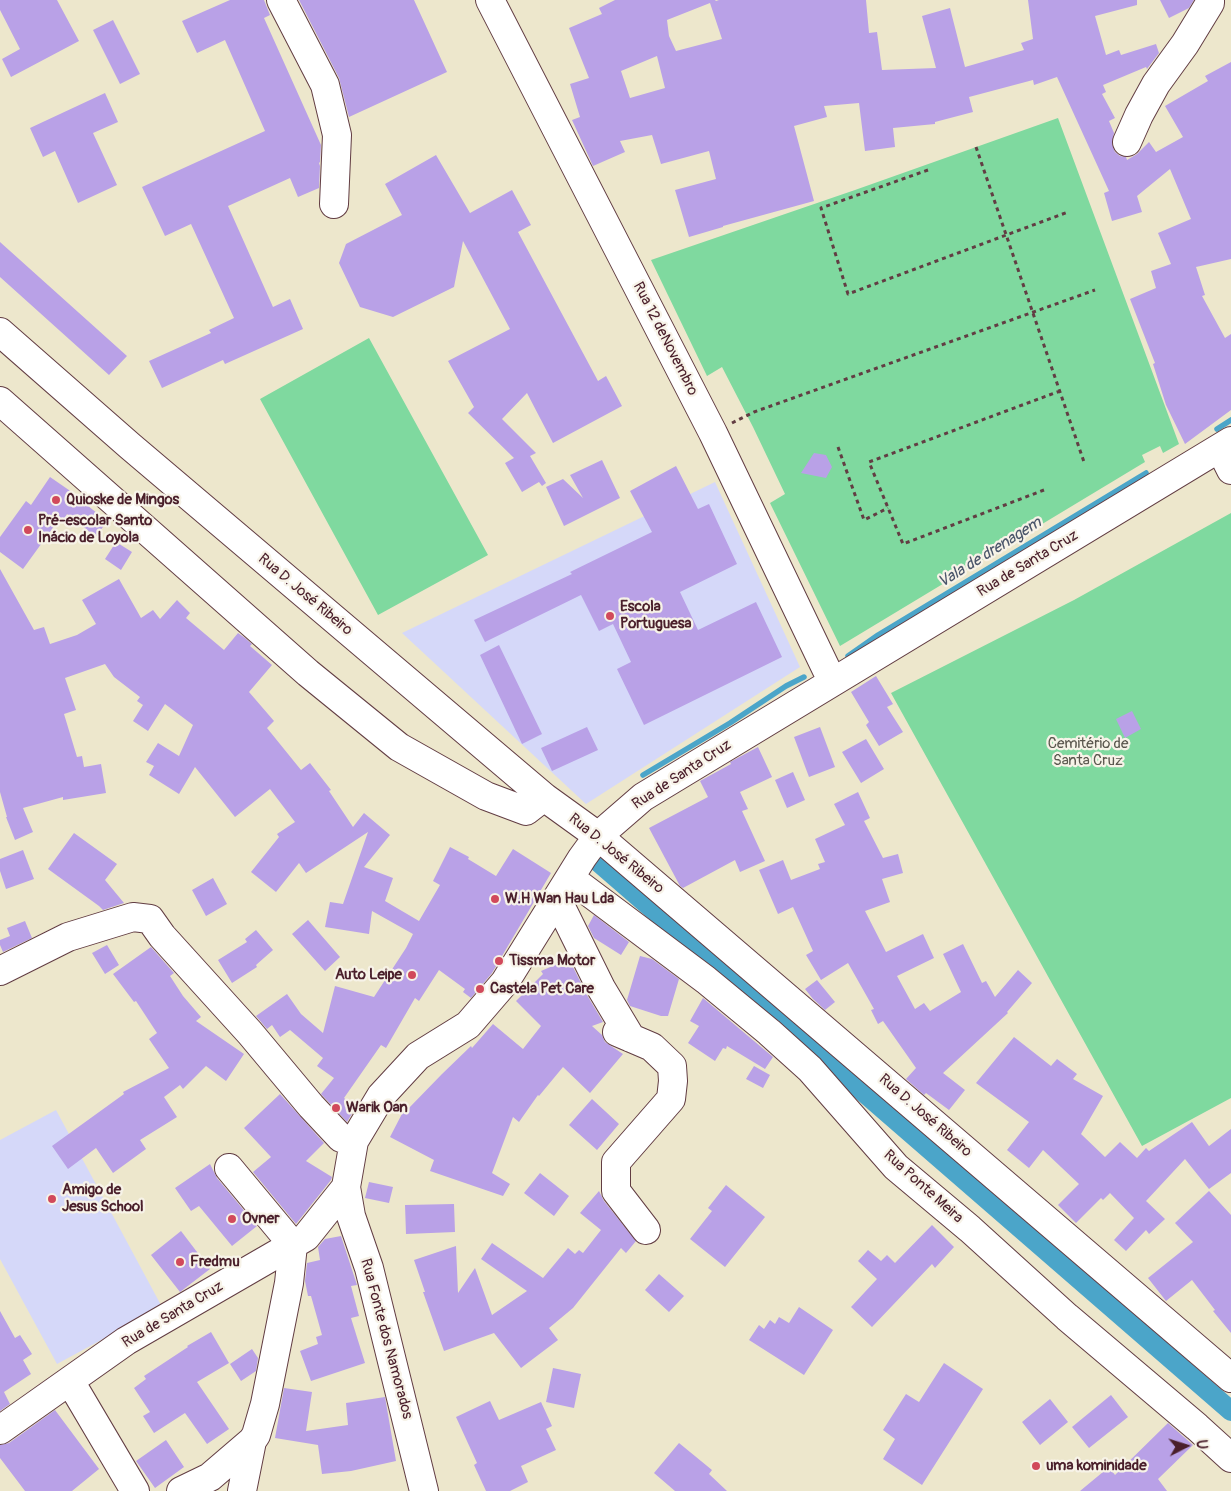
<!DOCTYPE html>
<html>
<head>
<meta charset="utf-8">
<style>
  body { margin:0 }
  #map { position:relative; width:1231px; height:1491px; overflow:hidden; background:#ede7cc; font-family:Pangolin,sans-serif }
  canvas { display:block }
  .north { position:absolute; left:1161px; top:1421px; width:50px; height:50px; -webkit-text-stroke:4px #f7f3e8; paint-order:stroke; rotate:85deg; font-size:14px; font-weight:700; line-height:20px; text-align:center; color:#4a1f2b }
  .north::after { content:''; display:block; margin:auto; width:18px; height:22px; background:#4a1f2b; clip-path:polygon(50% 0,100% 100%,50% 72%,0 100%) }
</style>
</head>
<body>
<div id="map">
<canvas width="1231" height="1491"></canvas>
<div class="north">U</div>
</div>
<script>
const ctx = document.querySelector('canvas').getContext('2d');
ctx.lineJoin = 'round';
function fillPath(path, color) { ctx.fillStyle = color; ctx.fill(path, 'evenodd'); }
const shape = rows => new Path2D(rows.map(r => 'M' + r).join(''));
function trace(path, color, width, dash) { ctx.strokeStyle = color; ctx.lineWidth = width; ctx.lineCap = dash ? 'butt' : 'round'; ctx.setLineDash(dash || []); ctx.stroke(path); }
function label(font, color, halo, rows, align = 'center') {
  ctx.font = font + ' Pangolin,sans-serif'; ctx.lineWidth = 4.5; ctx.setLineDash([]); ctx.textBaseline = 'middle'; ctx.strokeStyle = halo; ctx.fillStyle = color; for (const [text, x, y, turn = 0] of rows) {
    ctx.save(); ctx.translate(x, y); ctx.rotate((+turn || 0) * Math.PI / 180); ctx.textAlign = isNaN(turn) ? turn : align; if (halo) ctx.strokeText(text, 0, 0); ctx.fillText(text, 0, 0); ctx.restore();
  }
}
fillPath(shape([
  [715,482,800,667,586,804,402,633],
  [56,1110,162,1307,57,1364,0,1259,0,1140]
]), '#d5d8f9');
fillPath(shape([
  [1058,118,1179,444,1163,453,1160,446,1142,455,1145,462,840,646,770,503,785,494,753,427,722,367,707,376,651,260,855,190],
  [369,338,488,555,378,615,260,399],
  [1231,513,1231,1098,1142,1146,891,693,1074,600]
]), '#7fd99f');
trace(shape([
  [1217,429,1231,420],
  [848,656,878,635,1146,473],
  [643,775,730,723,786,686,804,677]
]), '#4ba5c9', 5.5);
trace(shape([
  [596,860,1231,1411]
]), '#4ba5c9', 20);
fillPath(shape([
  [0,0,57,0,79,41,11,77,2,59,20,49,0,10],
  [230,0,264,0,270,15,264,18,321,145,320,162,319,163,320,166,319,188,298,197,290,178,228,206,273,307,290,299,303,329,225,364,223,360,162,388,149,361,211,333,209,330,234,318,191,224,165,236,142,187,265,131,225,40,197,53,182,21],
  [299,0,414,0,447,72,349,117,339,78],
  [615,0,715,0,716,1,719,0,866,0,869,33,877,32,882,70,936,68,922,16,950,8,965,67,1024,50,1021,43,1033,39,1028,0,1137,0,1137,5,1095,16,1106,55,1119,50,1121,55,1156,44,1159,53,1147,69,1146,67,1103,85,1106,92,1102,94,1115,118,1109,121,1114,133,1112,144,1115,152,1120,156,1126,157,1127,160,1137,154,1149,142,1156,152,1183,137,1165,106,1208,81,1205,76,1231,62,1231,259,1196,267,1205,295,1202,296,1225,338,1231,334,1231,410,1185,444,1166,405,1153,364,1155,363,1130,299,1156,288,1151,271,1171,264,1158,233,1191,219,1170,169,1137,196,1142,212,1112,221,1104,193,1109,191,1057,77,1034,85,1033,80,969,97,973,112,935,122,935,124,893,128,895,147,865,151,859,103,824,106,827,117,794,126,814,201,723,226,723,227,689,237,675,190,716,179,709,151,661,164,652,135,620,141,625,152,593,166,572,120,580,117,570,84,589,78,569,28,602,14,599,8],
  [710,3,722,39,676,51,669,36,667,20],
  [657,56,665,88,630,98,621,71],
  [1160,0,1194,0,1189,8,1169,18],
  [113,20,140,74,120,84,93,30],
  [105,93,118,122,93,133,117,185,78,203,55,151,43,157,30,128],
  [436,155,470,213,512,190,531,225,518,232,598,381,606,376,622,406,553,443,527,393,502,419,536,453,530,456,546,483,542,486,539,482,522,492,505,463,514,458,468,413,474,407,448,361,510,329,463,241,454,287,393,317,360,307,339,263,346,244,402,215,385,184],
  [0,242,127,356,109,375,0,277],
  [814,453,826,455,832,467,826,478,801,473],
  [602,460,620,498,564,526,546,487,563,479,583,498,570,475],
  [676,466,698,509,709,504,737,564,680,592,698,630,756,602,782,657,644,725,617,669,631,662,613,624,599,631,581,595,485,642,474,620,572,574,570,572,652,532,630,491],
  [50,477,79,497,78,498,107,521,96,537,67,514,64,520,60,518,23,569,0,552,0,537,26,501,31,505],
  [116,542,132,552,121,570,105,559],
  [0,569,34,630,44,627,50,644,77,635,96,624,82,600,119,579,141,618,153,610,160,619,177,600,190,613,186,618,224,650,238,633,245,638,252,644,250,646,272,665,249,692,274,721,267,728,301,770,310,763,331,790,329,791,353,827,364,813,390,835,364,867,393,878,385,901,419,921,440,885,433,881,450,847,469,857,468,859,496,876,513,849,551,873,492,973,471,998,463,992,465,989,439,970,419,1001,415,998,386,1048,381,1045,344,1098,356,1107,347,1122,321,1094,334,1078,317,1066,323,1058,290,1030,280,1037,272,1025,267,1029,256,1016,287,994,301,1014,323,1033,335,986,374,997,406,948,413,934,372,911,369,934,325,927,330,902,343,904,368,832,306,873,299,863,276,892,251,872,279,837,277,834,295,822,270,789,235,817,195,767,179,794,149,775,154,766,146,762,158,743,179,756,193,725,165,704,148,731,133,721,143,705,137,701,140,697,114,677,105,664,65,678,76,710,64,714,77,757,82,756,84,767,101,764,106,793,63,800,63,797,23,808,33,832,15,840,6,817,7,817,0,792],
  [499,645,542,734,522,744,480,655],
  [876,676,893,704,887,707,903,732,879,746,866,725,869,722,851,692],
  [1132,711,1141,729,1125,738,1116,719],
  [587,727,598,750,552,771,541,748],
  [820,727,835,767,809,777,794,737],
  [866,739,884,769,861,783,842,752],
  [758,747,772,777,740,792,748,809,742,811,765,861,740,872,735,860,683,888,680,886,649,828,708,797,700,781,731,764,730,762],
  [793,772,805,800,787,808,775,780],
  [858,792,870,818,864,821,883,858,898,854,903,873,882,879,890,902,865,911,886,952,923,934,934,958,897,976,915,1009,924,1003,930,1011,961,992,943,954,963,944,982,983,986,981,995,997,1018,970,1032,983,1007,1012,1008,1013,943,1073,965,1090,949,1110,926,1093,924,1095,906,1079,916,1068,883,1021,878,1024,871,1010,874,1009,848,963,821,980,806,955,813,951,793,907,778,914,759,870,783,860,791,880,820,869,818,864,825,862,815,839,845,825,834,804],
  [74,833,117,864,105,880,124,903,103,910,99,906,48,869],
  [23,850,34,879,6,889,0,871,0,859],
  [213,878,227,904,206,916,192,890],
  [594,915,629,942,621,955,594,938,588,926],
  [308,920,340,957,325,971,292,934],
  [25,921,32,938,3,952,0,945,0,940,10,936,7,928],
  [256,930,273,950,256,965,257,967,232,983,218,960,247,942,245,939],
  [107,945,119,965,105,974,92,953],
  [151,947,174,973,170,976,183,996,201,1017,196,1021,244,1054,226,1081,206,1066,183,1089,180,1085,164,1097,177,1117,140,1140,146,1149,113,1173,96,1148,68,1169,52,1146,124,1094,123,1092,169,1068,149,1039,157,1033,136,1001,134,1002,113,974],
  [640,956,652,959,679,979,668,1016,661,1016,630,1006,627,1000],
  [569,959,587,995,603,1022,592,1026,602,1035,605,1042,623,1054,590,1093,563,1067,539,1096,538,1095,519,1122,513,1117,492,1173,510,1184,503,1196,430,1171,434,1160,390,1137,405,1108,408,1109,442,1074,471,1046,472,1048,493,1024,523,1049,541,1026,516,1001,543,974,541,971],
  [817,980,835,1002,825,1010,813,999,805,989],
  [703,998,773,1057,765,1069,727,1046,726,1049,723,1048,715,1061,688,1043,699,1026,690,1021],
  [1014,1037,1051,1066,1057,1059,1077,1074,1073,1079,1103,1096,1081,1134,1105,1157,1120,1142,1137,1158,1146,1148,1149,1151,1192,1122,1209,1146,1231,1129,1231,1173,1209,1189,1185,1159,1146,1201,1165,1219,1149,1234,1146,1230,1126,1251,1114,1240,1134,1218,1110,1193,1103,1200,1101,1198,1076,1223,1058,1205,1079,1184,1043,1150,1029,1168,1007,1150,1029,1122,976,1083],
  [754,1066,770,1075,763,1088,746,1079],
  [280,1094,324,1143,306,1161,332,1177,331,1180,296,1224,253,1172,271,1157,244,1128],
  [592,1099,619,1124,597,1150,569,1125],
  [210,1164,217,1178,257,1226,232,1246,199,1206,191,1211,175,1188],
  [540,1173,569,1196,554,1216,524,1193],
  [369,1182,393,1187,389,1203,365,1198],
  [726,1185,765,1217,725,1267,690,1239,712,1211,708,1208],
  [599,1191,604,1201,636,1241,626,1253,621,1248,573,1308,549,1328,558,1340,521,1368,494,1333,444,1351,423,1292,425,1292,414,1260,456,1246,458,1293,475,1268,492,1315,527,1291,481,1259,492,1243,543,1278,568,1248,575,1254,579,1250,583,1253,601,1230,580,1213],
  [1209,1191,1231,1215,1231,1333,1213,1311,1215,1310,1192,1280,1166,1301,1148,1278,1193,1242,1175,1223],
  [454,1204,455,1232,406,1234,405,1205],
  [932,1225,954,1247,935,1268,932,1264,872,1327,851,1307,877,1279,858,1261,868,1250,881,1261,887,1255,895,1263],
  [181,1231,210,1269,180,1292,151,1255],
  [341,1236,357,1285,351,1286,359,1316,351,1318,365,1363,311,1381,300,1351,318,1344,316,1337,322,1335,311,1296,308,1296,305,1281,307,1263,320,1260,318,1247,325,1239],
  [659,1274,684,1296,669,1312,645,1290],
  [799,1307,833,1330,804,1375,749,1340,759,1325,764,1329,770,1320,775,1324,779,1317,789,1323],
  [0,1311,15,1338,20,1335,32,1354,23,1360,31,1374,4,1392,10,1404,0,1411],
  [211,1332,229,1363,197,1382,229,1429,207,1444,185,1413,154,1433,143,1416,150,1412,134,1388,146,1379,144,1376,188,1347,187,1346],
  [252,1349,258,1358,256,1371,241,1381,230,1364],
  [944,1363,983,1389,922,1485,883,1459,895,1439,883,1430,906,1394,919,1402],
  [553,1368,581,1374,574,1408,546,1402],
  [284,1388,312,1392,306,1431,348,1425,346,1403,385,1397,396,1461,351,1471,322,1474,318,1445,275,1438],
  [1111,1395,1128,1417,1089,1448,1072,1427],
  [1050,1399,1068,1422,1040,1445,1022,1422],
  [490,1401,499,1420,541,1402,552,1426,546,1429,556,1450,521,1466,528,1482,510,1491,486,1491,474,1465,477,1463,456,1417],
  [55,1410,99,1469,72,1491,25,1491,0,1458,0,1445,9,1443],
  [1168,1423,1193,1445,1158,1479,1167,1491,1080,1491,1109,1467,1115,1475],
  [166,1440,184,1467,155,1488,136,1461],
  [679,1443,712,1470,709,1474,727,1491,675,1491,654,1473]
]), '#b9a1e7');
const minor = shape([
  [281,0,325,85,337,135,334,204],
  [490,0,713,433,832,681],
  [1127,142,1139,115,1156,84,1185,44,1210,3,1210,0],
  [0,332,130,446,544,797,598,836,1231,1378],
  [0,401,308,673,399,747,486,796,526,811,544,797],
  [1220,448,1231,470],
  [570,878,706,980,769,1032,810,1069,896,1167,970,1229,1067,1317,1197,1427,1231,1458],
  [557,899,601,988,631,1038],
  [0,971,68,937,133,917,150,919,162,936,250,1033,311,1106,341,1138,354,1141],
  [617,1032,652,1047,672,1066,673,1081,671,1099,616,1162,616,1191,646,1230],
  [229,1168,293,1245,289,1283,265,1404,256,1435,252,1441,242,1491],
  [346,1187,351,1216,369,1268,424,1491],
  [70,1381,135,1491],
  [0,1430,126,1341,306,1237,346,1187,354,1141,381,1096,418,1056,468,1025,505,982,582,858,598,836,643,797,1231,441],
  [181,1491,210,1477,252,1441]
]);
trace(minor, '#623d43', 30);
trace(shape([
  [976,147,1084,462],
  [928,170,821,208,848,294,1068,212],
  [732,423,754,412,1095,290],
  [838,447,864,520,888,508],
  [1044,490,903,544,869,462,1060,391]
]), '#623d43', 3, [4, 4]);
trace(minor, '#fff', 28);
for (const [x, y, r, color] of [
  [56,500,5,"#d1495b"],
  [28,530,5,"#d1495b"],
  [610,616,5,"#d1495b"],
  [495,899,5,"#d1495b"],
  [499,961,5,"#d1495b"],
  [412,975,5,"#d1495b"],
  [480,989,5,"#d1495b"],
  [336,1108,5,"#d1495b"],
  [52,1199,5,"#d1495b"],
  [232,1219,5,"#d1495b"],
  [180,1262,5,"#d1495b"],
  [1036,1466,5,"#d1495b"]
]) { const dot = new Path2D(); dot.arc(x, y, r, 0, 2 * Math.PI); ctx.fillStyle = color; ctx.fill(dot); trace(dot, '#f7f3e8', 2); }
label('15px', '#4a1f2b', '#f7f3e8', [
  ["Rua 12 deNovembro",665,339,63],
  ["Rua de Santa Cruz",1028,564,-31],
  ["Rua D. José Ribeiro",305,595,40],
  ["Rua de Santa Cruz",682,775,-33],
  ["Rua D. José Ribeiro",616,854,39],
  ["Rua D. José Ribeiro",925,1116,41],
  ["Rua Ponte Meira",923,1187,42],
  ["Rua de Santa Cruz",173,1315,-31],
  ["Rua Fonte dos Namorados",386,1339,75]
]);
label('bold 15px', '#4a1f2b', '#f7f3e8', [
  ["Quioske de Mingos",66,500],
  ["Pré-escolar Santo",38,521],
  ["Inácio de Loyola",38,538],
  ["Escola",620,607],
  ["Portuguesa",620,624],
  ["W.H Wan Hau Lda",505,899],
  ["Tissma Motor",509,961],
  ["Auto Leipe",402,975,"right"],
  ["Castela Pet Care",490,989],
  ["Warik Oan",346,1108],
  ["Amigo de",62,1190],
  ["Jesus School",62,1207],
  ["Ovner",242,1219],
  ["Fredmu",190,1262],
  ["uma kominidade",1046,1466]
], 'left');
label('15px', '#5a574e', '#f7f3e8', [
  ["Cemitério de",1088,744],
  ["Santa Cruz",1088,761]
]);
label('italic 16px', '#4a556a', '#f7f3e8', [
  ["Vala de drenagem",990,553,-32]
]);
</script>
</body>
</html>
